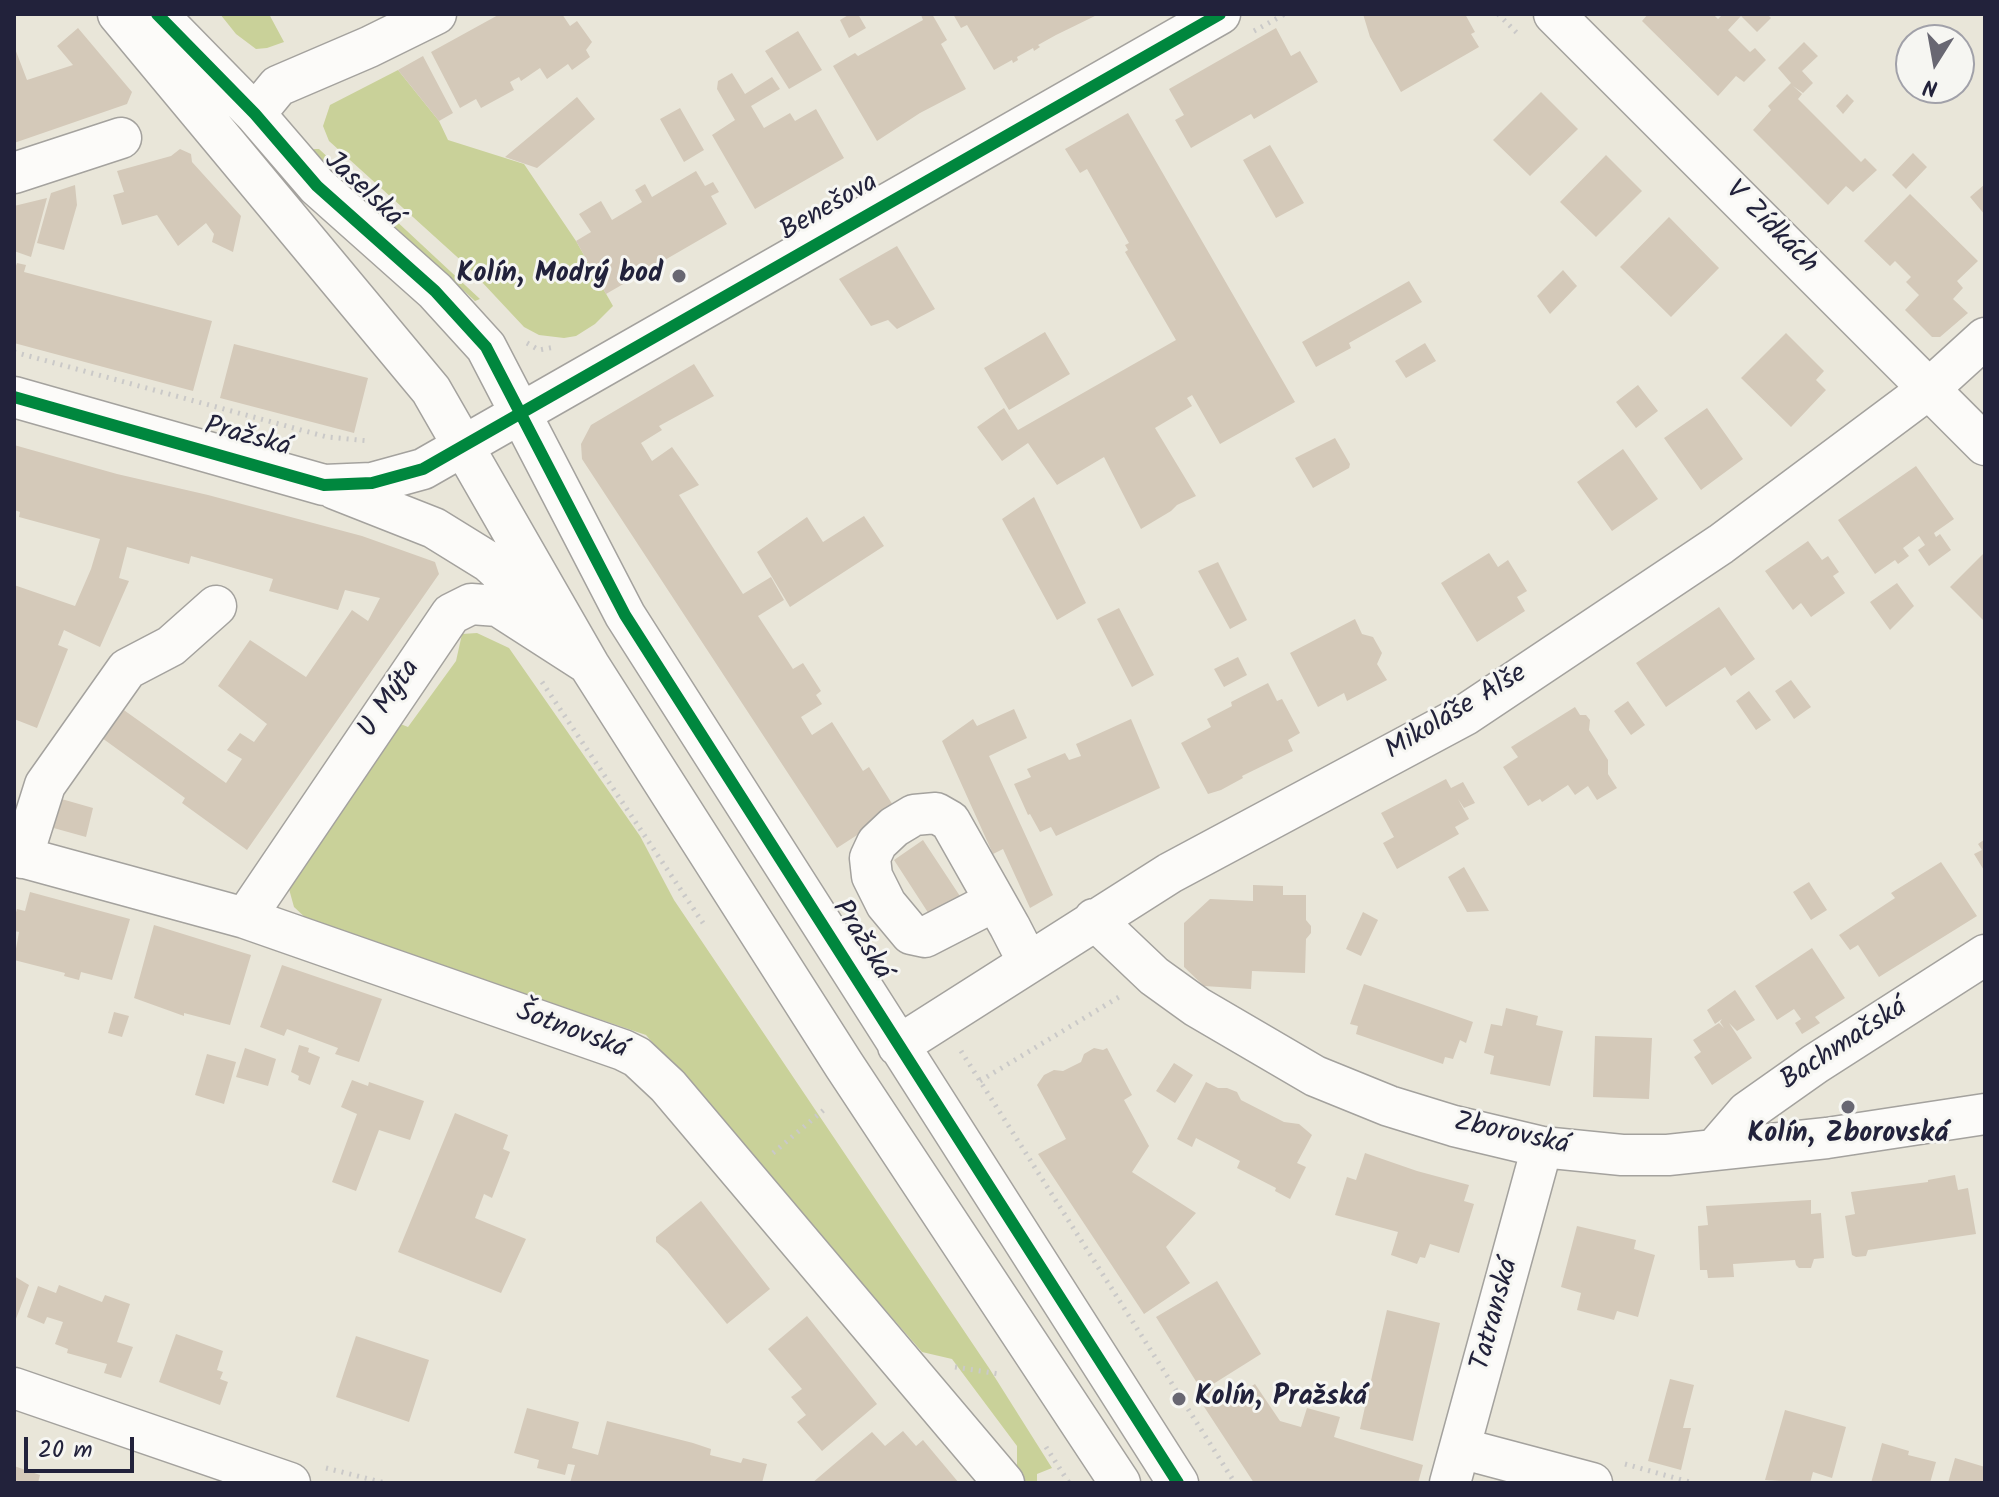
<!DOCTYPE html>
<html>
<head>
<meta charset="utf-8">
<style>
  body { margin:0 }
  #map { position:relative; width:1999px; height:1497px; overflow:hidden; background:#e9e6d9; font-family:Kalam,sans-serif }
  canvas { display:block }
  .frame { position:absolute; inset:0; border:16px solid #22223b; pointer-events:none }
  .north { position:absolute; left:1895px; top:24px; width:80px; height:80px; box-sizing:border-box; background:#f6f6f2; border:2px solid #a1a1a9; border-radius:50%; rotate:191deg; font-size:22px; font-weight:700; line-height:32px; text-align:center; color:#22223b }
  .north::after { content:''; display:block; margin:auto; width:28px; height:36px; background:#686772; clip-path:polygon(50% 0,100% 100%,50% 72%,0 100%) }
  .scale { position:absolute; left:24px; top:1437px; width:110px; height:36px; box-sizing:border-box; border:4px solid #22223b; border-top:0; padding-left:10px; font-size:24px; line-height:28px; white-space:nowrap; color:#22223b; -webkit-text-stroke:6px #f6f6f2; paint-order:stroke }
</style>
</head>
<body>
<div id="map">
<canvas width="1999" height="1497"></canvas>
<div class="frame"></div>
<div class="north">N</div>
<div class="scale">20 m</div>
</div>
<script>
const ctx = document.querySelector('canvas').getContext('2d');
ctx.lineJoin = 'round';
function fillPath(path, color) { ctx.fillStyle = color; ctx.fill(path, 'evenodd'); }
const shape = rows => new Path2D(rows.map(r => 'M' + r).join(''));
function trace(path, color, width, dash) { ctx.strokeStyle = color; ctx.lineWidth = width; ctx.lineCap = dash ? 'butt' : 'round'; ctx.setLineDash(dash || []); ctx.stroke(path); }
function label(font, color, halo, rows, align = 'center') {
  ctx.font = font + ' Kalam,sans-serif'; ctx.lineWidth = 6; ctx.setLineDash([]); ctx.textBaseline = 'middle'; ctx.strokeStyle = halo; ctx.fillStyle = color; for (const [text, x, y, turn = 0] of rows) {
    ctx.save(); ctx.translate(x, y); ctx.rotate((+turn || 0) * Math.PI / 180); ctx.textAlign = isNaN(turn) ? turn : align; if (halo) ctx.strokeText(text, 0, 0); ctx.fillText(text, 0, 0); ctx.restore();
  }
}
fillPath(shape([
  [220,14,269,14,284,42,267,48,256,49,236,34],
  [398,70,439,121,448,140,524,164,576,241,613,306,595,324,576,336,564,338,539,335,524,327,466,265,329,141,323,126,330,105],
  [314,149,319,149,480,299,475,301,314,152],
  [477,633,509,648,640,836,674,900,989,1368,1052,1468,1037,1474,1037,1483,1024,1483,1017,1475,1017,1446,952,1359,922,1352,646,1035,309,921,294,907,289,889,398,723,408,727,456,661,462,634]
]), '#c9d199');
fillPath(shape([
  [500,14,562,14,570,26,577,21,592,42,586,50,590,57,572,70,568,64,547,79,540,68,521,81,519,77,510,82,514,90,481,108,476,99,460,108,431,52],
  [850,14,858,14,866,28,849,38,840,20],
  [922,14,932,14,947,40,941,44,966,89,920,113,877,141,833,66,855,53,858,56,923,20,921,15],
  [953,14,1099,14,1056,35,1038,45,1040,47,1034,51,1033,48,1017,57,1018,60,1013,63,1012,60,994,70,967,25,961,28],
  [1363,14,1465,14,1475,32,1471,34,1479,47,1401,92,1370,37],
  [1648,14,1713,14,1718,19,1723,14,1767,14,1771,18,1757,32,1741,16,1728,30,1750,52,1755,48,1766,60,1744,82,1736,76,1718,96,1642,21],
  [78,28,132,92,127,104,14,143,14,46,27,80,73,65,57,46],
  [1276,28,1291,56,1300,51,1318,82,1254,119,1251,114,1191,148,1175,120,1184,115,1169,89],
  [798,31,822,70,789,89,765,51],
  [1804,42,1818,56,1802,71,1813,83,1803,93,1793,86,1802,94,1798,99,1861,162,1865,158,1877,170,1853,192,1846,186,1828,205,1753,130,1771,110,1768,106,1791,83,1778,68],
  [423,56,453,113,439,121,398,70],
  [732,73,745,94,772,77,780,89,751,106,764,128,790,113,795,121,816,109,844,158,755,209,712,135,735,120,717,89,718,81],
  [1541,92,1578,129,1530,176,1493,140],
  [1847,94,1854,101,1843,114,1836,106],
  [577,97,595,119,537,168,505,157],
  [680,108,704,150,684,162,660,119],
  [1128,113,1295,402,1220,444,1192,395,1187,398,1192,406,1155,428,1196,496,1177,505,1171,511,1141,529,1104,457,1057,485,1028,443,1002,461,977,427,1004,408,1018,430,1176,340,1125,252,1128,250,1125,245,1129,243,1087,169,1080,173,1065,149],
  [1270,145,1304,203,1276,218,1243,160],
  [180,149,191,154,192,162,241,216,233,252,212,242,214,234,206,223,178,246,157,215,122,225,113,195,124,192,117,171,171,156],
  [1913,153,1927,167,1906,189,1892,175],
  [1606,155,1642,191,1596,237,1560,202],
  [696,171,705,186,713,182,719,192,711,196,727,224,606,294,576,241,591,232,579,214,601,201,612,220,642,202,635,190,645,184,652,197],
  [1985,184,1985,215,1970,197],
  [75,185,77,205,64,250,37,243,51,193],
  [1910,194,1978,261,1957,281,1963,288,1953,299,1968,313,1940,337,1932,337,1905,310,1919,295,1906,282,1911,277,1895,261,1890,266,1864,241],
  [47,198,31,257,14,251,14,206],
  [1669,217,1719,268,1671,317,1620,267],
  [897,246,935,309,897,329,888,320,871,326,839,279],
  [17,263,26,265,24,272,212,321,193,391,14,343,14,271],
  [1563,270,1577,286,1550,314,1537,296],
  [1409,281,1422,302,1349,343,1351,348,1316,367,1302,342],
  [1045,332,1070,374,1009,410,984,368],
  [1786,333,1824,371,1816,380,1826,390,1791,427,1741,378],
  [1425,343,1436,361,1406,378,1395,361],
  [234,344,368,378,354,433,220,398],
  [694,364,714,396,659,426,662,430,641,443,652,461,672,447,699,485,679,495,743,594,771,577,784,600,758,616,793,669,803,663,821,691,816,695,822,704,801,717,812,735,832,722,863,771,869,767,896,810,837,848,582,459,581,444,591,425],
  [1638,385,1658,411,1636,428,1616,402],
  [1707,408,1743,459,1701,490,1664,438],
  [1335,438,1350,464,1349,468,1313,488,1295,458],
  [14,445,117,474,208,495,362,536,435,562,439,574,247,850,182,803,185,798,102,738,121,708,226,783,242,759,227,750,240,733,254,742,267,724,218,686,250,640,306,677,352,610,368,621,380,598,345,590,338,610,269,591,273,579,191,556,189,564,127,547,119,578,129,581,100,647,64,630,58,645,68,649,37,728,14,719,14,585,75,606,91,569,100,539,19,517,20,512,14,510],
  [1623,449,1658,499,1612,531,1577,482],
  [1916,466,1954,519,1934,533,1936,537,1940,534,1951,550,1929,566,1918,550,1925,545,1919,536,1903,548,1909,556,1898,564,1895,560,1875,574,1838,520],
  [1034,497,1086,603,1057,620,1002,519],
  [864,516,884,546,790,607,757,552,807,517,823,542],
  [1808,541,1822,560,1828,556,1839,572,1833,576,1845,593,1811,617,1801,603,1793,610,1765,571],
  [1985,552,1985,622,1950,587],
  [1489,553,1498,567,1508,560,1527,591,1517,597,1525,611,1477,642,1441,583],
  [1218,562,1247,620,1230,629,1198,571],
  [1897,583,1914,606,1890,630,1870,602],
  [1719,607,1755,659,1731,676,1725,667,1666,707,1636,663],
  [1119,608,1154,675,1132,687,1097,619],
  [1355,619,1362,634,1373,637,1382,653,1377,664,1387,680,1347,701,1344,693,1318,707,1290,653],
  [1238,657,1247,675,1224,687,1214,669],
  [1791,680,1811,707,1794,719,1775,691],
  [1268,683,1277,701,1282,699,1300,733,1288,740,1293,751,1242,776,1243,778,1221,790,1208,794,1181,743,1211,727,1207,719,1232,706,1231,702],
  [1749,691,1771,720,1756,730,1736,701],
  [1628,701,1645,725,1631,735,1614,711],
  [1575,707,1580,715,1586,715,1590,720,1589,730,1608,760,1608,774,1617,788,1597,800,1588,786,1575,795,1568,785,1542,802,1540,799,1528,806,1503,767,1518,757,1511,747],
  [1014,709,1027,738,989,756,1053,895,1030,908,1003,849,993,854,942,741,973,719,977,726],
  [1131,719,1160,788,1056,836,1051,827,1040,832,1030,814,1028,815,1014,784,1031,777,1027,769,1065,753,1069,760,1081,756,1076,744],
  [1446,779,1451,788,1463,782,1475,803,1464,808,1458,799,1469,819,1455,827,1459,834,1397,869,1383,843,1394,837,1381,813],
  [58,798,93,808,86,837,50,827],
  [1985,839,1985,872,1974,854,1982,850,1978,844],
  [923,840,979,925,949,945,894,860],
  [1941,862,1977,916,1879,977,1858,945,1850,950,1839,935,1895,898,1891,893],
  [1464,867,1489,911,1467,912,1448,877],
  [1809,882,1827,910,1811,920,1793,892],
  [1253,885,1283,886,1283,895,1306,895,1306,920,1311,926,1311,933,1306,939,1305,973,1252,971,1251,989,1204,986,1184,967,1184,923,1210,899,1253,901],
  [30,892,130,919,112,980,81,972,79,980,64,976,65,973,14,960,19,932,14,931,14,919,17,909,25,911],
  [1363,912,1378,920,1361,956,1346,949],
  [154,925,251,955,230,1025,184,1013,184,1016,134,998],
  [1812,948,1845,998,1815,1017,1820,1023,1802,1034,1795,1023,1801,1019,1794,1009,1777,1020,1755,986],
  [282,965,382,999,359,1062,335,1054,338,1048,287,1029,284,1036,260,1027],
  [1364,984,1473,1022,1466,1043,1460,1040,1453,1059,1445,1057,1443,1064,1356,1034,1358,1026,1350,1024],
  [1735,990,1755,1020,1737,1031,1729,1023,1752,1058,1712,1085,1694,1057,1701,1052,1693,1040,1719,1023,1724,1028,1720,1022,1722,1019,1715,1024,1707,1010],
  [1506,1008,1538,1016,1536,1025,1563,1031,1550,1086,1490,1074,1494,1056,1484,1053,1491,1024,1502,1026],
  [114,1012,129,1016,122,1037,108,1033],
  [1595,1036,1652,1038,1649,1099,1593,1097],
  [299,1045,309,1048,308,1052,320,1057,310,1085,298,1080,299,1076,291,1072],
  [245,1048,276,1059,268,1086,236,1077],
  [1094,1048,1103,1050,1107,1048,1132,1095,1124,1100,1149,1146,1132,1172,1196,1213,1166,1247,1190,1283,1144,1314,1038,1154,1066,1139,1037,1085,1044,1075,1054,1070,1063,1071,1081,1062,1084,1054],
  [207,1054,236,1062,224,1104,195,1095],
  [1174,1063,1193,1075,1175,1103,1156,1091],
  [352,1080,368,1086,369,1082,424,1101,410,1140,379,1130,356,1191,332,1182,357,1114,341,1107],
  [1206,1082,1218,1088,1227,1088,1237,1092,1241,1100,1284,1122,1299,1124,1312,1135,1297,1163,1306,1167,1290,1199,1275,1191,1276,1188,1237,1168,1240,1161,1196,1138,1192,1147,1177,1139],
  [455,1113,508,1135,503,1149,510,1152,492,1198,484,1194,475,1218,526,1239,501,1293,398,1252],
  [1365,1153,1417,1171,1469,1185,1464,1201,1474,1204,1459,1253,1430,1244,1425,1258,1420,1257,1417,1264,1391,1255,1398,1232,1335,1215,1347,1177,1356,1180],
  [1955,1175,1958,1190,1968,1188,1976,1234,1868,1250,1866,1256,1856,1257,1852,1255,1845,1216,1855,1214,1851,1192,1928,1182,1928,1180],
  [1811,1200,1811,1214,1821,1213,1824,1258,1814,1259,1811,1268,1799,1268,1796,1265,1795,1260,1733,1264,1734,1277,1708,1278,1707,1270,1700,1270,1698,1226,1708,1225,1706,1206],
  [701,1201,770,1289,727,1324,667,1251,656,1242,656,1237],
  [1577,1226,1636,1240,1634,1249,1655,1255,1638,1317,1617,1311,1614,1320,1577,1310,1581,1293,1561,1287],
  [14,1276,29,1285,14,1324],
  [1217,1281,1261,1354,1202,1391,1156,1317],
  [59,1285,102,1302,105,1295,130,1304,117,1342,133,1347,121,1378,104,1373,107,1364,67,1353,68,1349,55,1344,63,1322,47,1317,44,1324,27,1317,38,1286,56,1293],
  [1387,1310,1440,1323,1413,1441,1360,1429],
  [807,1316,877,1404,822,1451,797,1422,806,1415,791,1397,802,1389,768,1349],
  [176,1334,223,1351,217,1370,223,1372,220,1379,228,1382,220,1405,159,1382],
  [356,1336,429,1360,409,1422,336,1397],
  [1670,1379,1694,1385,1683,1428,1691,1428,1681,1470,1648,1461],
  [1255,1384,1280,1421,1301,1427,1307,1408,1340,1417,1334,1437,1423,1465,1418,1483,1254,1483,1197,1396,1212,1386,1223,1404],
  [527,1408,579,1422,572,1448,598,1455,607,1421,693,1443,711,1449,710,1455,741,1463,743,1458,767,1464,762,1483,570,1483,575,1465,568,1464,565,1475,537,1468,539,1460,514,1453],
  [1785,1410,1846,1427,1832,1478,1813,1472,1810,1483,1765,1480],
  [903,1431,916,1446,923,1440,959,1483,812,1483,872,1432,885,1446],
  [1882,1443,1909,1451,1908,1455,1936,1462,1930,1483,1871,1483],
  [1955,1458,1985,1467,1985,1483,1948,1483],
  [14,1466,40,1475,38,1483,14,1483]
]), '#d4c9b9');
const minor = shape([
  [118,14,431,390,589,665,844,1065,1120,1483],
  [157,14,255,114,317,186,435,291,486,347,625,615,1178,1483],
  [1554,14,1985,445],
  [255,114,278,86,369,47,436,14],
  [14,173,121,138],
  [14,397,324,485,372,483,423,469,1220,14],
  [335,489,434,528,489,562,549,617],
  [14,855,245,918,623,1050,637,1057,668,1086,1004,1483],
  [22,858,45,785,127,669,171,646,216,606],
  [995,901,925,937,911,934,886,904,872,876,870,858,877,843,894,827,914,815,936,813,950,821,1010,927,1028,962],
  [245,918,451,614,471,604,498,606,585,662],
  [1094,919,1154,976,1197,1007,1315,1076,1389,1106,1454,1126,1542,1147,1622,1155,1668,1155,1827,1138,1985,1114],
  [898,1046,1170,873,1465,715,1721,544,1930,388,1985,338],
  [1715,1149,1747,1112,1815,1064,1985,955],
  [14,1388,290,1483],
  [1460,1448,1592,1483],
  [1450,1483,1542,1147]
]);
trace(minor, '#a4a29e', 43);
trace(shape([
  [1498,14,1520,36],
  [1254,31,1285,14],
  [527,343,539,350,555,347],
  [14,352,327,437,369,441],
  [542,682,703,923],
  [961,1051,1235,1483],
  [980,1081,1119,997],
  [773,1153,826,1108],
  [955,1367,999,1374],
  [1046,1447,1069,1483],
  [1625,1464,1693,1483],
  [326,1468,385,1483]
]), '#cac9c8', 5, [2, 6]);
trace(minor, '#fcfbf9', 40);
trace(shape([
  [157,14,255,114,317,186,435,291,486,347,625,615,1178,1483],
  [14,397,324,485,372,483,423,469,1220,14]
]), '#00873e', 12);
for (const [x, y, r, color] of [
  [679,276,8,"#686772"],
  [1848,1107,8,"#686772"],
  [1179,1399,8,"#686772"]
]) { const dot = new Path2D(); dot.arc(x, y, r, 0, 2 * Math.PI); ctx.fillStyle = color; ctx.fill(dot); trace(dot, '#f6f6f2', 3); }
label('28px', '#22223b', '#f6f6f2', [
  ["Jaselská",362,191,43],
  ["Benešova",830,209,-30],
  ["V Zídkách",1770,229,45],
  ["Pražská",247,439,15],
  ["U Mýta",391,700,-56],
  ["Mikoláše Alše",1457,714,-31],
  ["Pražská",860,941,58],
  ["Šotnovská",571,1033,20],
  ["Bachmačská",1845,1046,-33],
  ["Zborovská",1511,1136,12],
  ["Tatranská",1497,1315,-75]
]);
label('bold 28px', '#22223b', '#f6f6f2', [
  ["Kolín, Modrý bod",663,276],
  ["Kolín, Zborovská",1848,1136,"center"],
  ["Kolín, Pražská",1195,1399,"left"]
], 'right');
</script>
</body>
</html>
